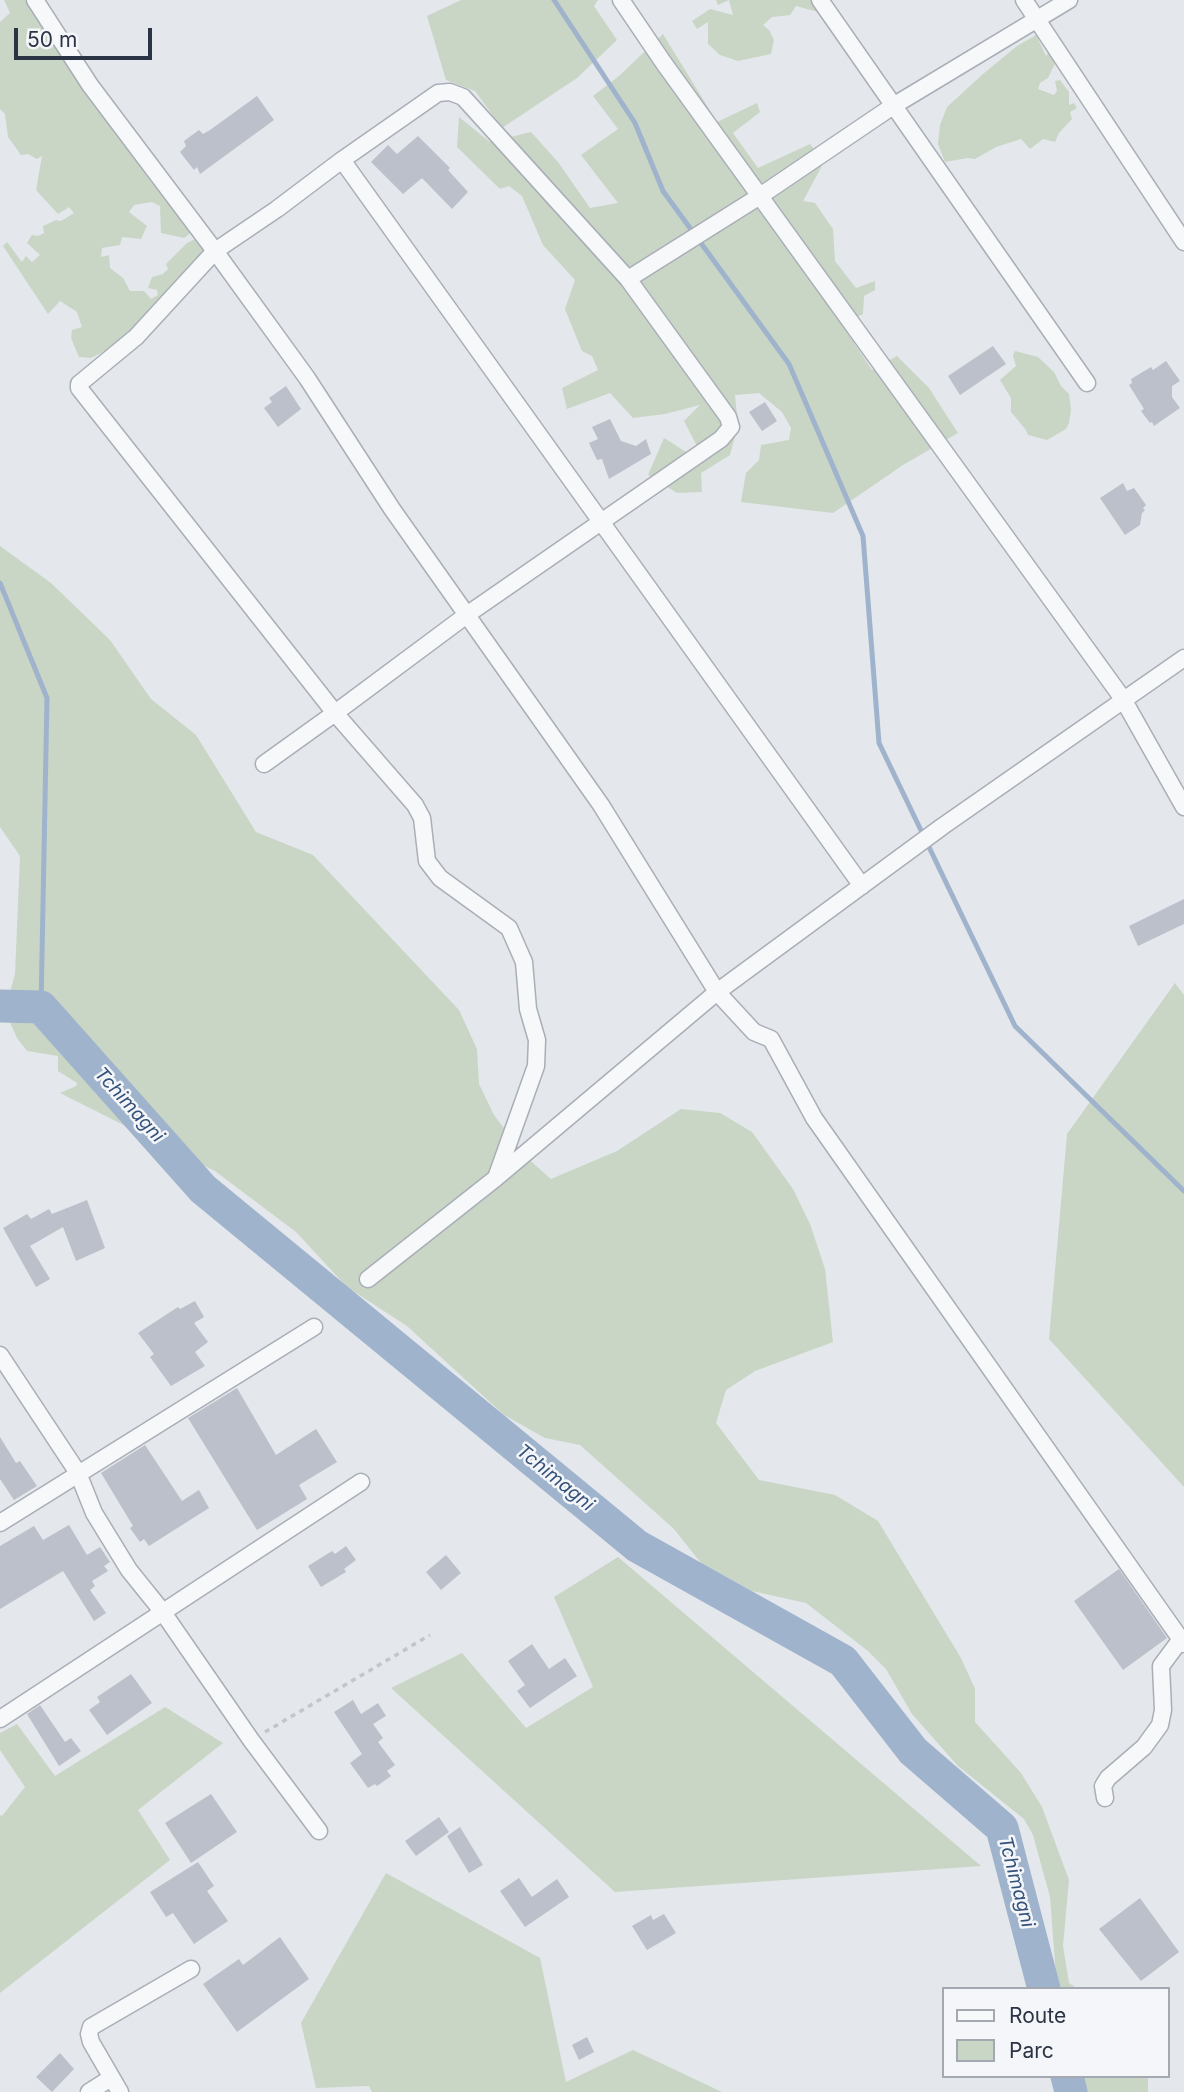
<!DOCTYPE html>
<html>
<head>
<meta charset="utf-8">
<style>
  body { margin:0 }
  #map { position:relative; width:1184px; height:2092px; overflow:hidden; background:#e4e7ec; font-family:Inter,sans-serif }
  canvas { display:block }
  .legend { position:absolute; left:942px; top:1987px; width:228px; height:91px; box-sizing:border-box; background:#f4f6f9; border:2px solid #a4a8b1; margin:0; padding:9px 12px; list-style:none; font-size:21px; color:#2b3445 }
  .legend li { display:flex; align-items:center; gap:14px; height:35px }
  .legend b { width:35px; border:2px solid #a4a8b1 }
  .scale { position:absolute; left:14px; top:28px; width:138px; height:32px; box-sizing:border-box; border:4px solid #2b3445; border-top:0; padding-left:9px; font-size:21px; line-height:24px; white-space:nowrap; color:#2b3445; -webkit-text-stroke:5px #f4f6f9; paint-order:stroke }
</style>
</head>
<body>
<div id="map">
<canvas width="1184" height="2092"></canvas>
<ul class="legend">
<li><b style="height:9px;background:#f7f8fa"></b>Route</li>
<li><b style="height:19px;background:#c9d6c5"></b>Parc</li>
</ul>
<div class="scale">50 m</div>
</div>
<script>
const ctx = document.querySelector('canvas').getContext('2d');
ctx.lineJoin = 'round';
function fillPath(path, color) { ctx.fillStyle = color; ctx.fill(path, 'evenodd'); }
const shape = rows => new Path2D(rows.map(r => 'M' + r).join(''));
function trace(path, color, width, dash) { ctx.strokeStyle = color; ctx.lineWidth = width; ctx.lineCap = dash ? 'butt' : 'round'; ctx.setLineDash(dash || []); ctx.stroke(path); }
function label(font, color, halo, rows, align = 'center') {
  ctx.font = font + ' Inter,sans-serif'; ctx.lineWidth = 5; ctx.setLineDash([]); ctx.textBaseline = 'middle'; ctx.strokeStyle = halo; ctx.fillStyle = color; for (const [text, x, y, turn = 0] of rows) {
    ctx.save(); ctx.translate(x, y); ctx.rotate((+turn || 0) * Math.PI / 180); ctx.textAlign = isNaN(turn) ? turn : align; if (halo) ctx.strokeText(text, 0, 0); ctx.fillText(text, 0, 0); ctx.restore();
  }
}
fillPath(shape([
  [4,0,29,0,150,181,192,232,184,238,161,233,160,206,152,202,134,205,129,212,147,226,141,239,122,237,120,245,102,248,101,257,109,255,110,268,123,278,130,291,144,291,151,299,158,295,157,290,148,288,152,277,163,274,168,269,166,264,187,243,197,238,209,250,163,303,116,345,91,358,79,357,71,338,72,330,82,327,77,312,60,301,48,314,3,246,7,242,22,262,26,256,32,262,40,255,27,243,32,235,38,236,44,233,43,226,56,220,61,221,74,213,69,207,58,214,36,190,42,156,37,159,28,154,21,155,8,137,5,114,0,109,0,22,10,13],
  [461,0,598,0,594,6,617,40,577,78,502,128,475,91,446,80,427,16],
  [716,0,822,0,818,12,796,6,790,15,772,17,763,25,769,30,774,40,771,54,738,61,720,55,708,44,708,22,697,29,692,21,710,9,733,15,729,0,718,5],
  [663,34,717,122,757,103,760,112,733,133,758,168,810,144,824,162,803,201,815,203,833,229,835,261,856,288,875,281,875,290,864,296,863,314,842,325,872,370,897,356,929,388,958,433,903,465,833,513,741,502,746,473,759,460,761,445,789,440,791,428,782,412,759,393,735,395,738,425,730,455,701,473,702,492,677,493,648,475,664,438,691,455,697,446,684,421,700,405,665,414,633,418,610,393,567,409,562,388,598,370,592,356,582,351,565,309,575,280,543,245,522,196,509,186,500,189,457,147,459,117,490,142,531,132,558,162,590,208,618,203,581,155,618,129,593,96,619,76],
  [1036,35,1046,56,1052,49,1058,57,1048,78,1040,83,1038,89,1054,95,1057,91,1055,81,1060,80,1069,92,1069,105,1074,103,1077,108,1070,112,1072,119,1059,133,1055,142,1043,139,1030,149,1021,139,996,147,975,159,968,158,945,162,938,144,940,125,947,107,983,74,1017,46],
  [1015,351,1038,357,1054,372,1061,386,1069,394,1071,410,1069,423,1066,429,1047,440,1028,435,1026,430,1011,412,1011,398,1000,380,1016,366,1013,356],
  [0,546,51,583,110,640,151,699,196,735,256,832,313,855,459,1010,477,1049,479,1084,494,1115,525,1156,551,1179,617,1151,681,1109,720,1113,752,1132,793,1189,810,1224,825,1269,833,1342,755,1371,726,1390,716,1423,759,1480,835,1495,878,1521,961,1658,975,1689,975,1722,1021,1773,1042,1807,1069,1880,1063,1946,1069,1983,1078,1989,1057,1989,1050,1897,1033,1835,1024,1819,958,1766,912,1714,886,1669,868,1651,806,1603,752,1591,701,1563,674,1529,580,1445,545,1438,504,1415,407,1326,347,1287,296,1232,215,1171,60,1093,76,1086,77,1083,58,1071,58,1056,27,1051,17,1038,5,1011,15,974,20,856,0,827],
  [1175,983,1184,995,1184,1487,1049,1339,1067,1134],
  [618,1557,981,1866,615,1892,391,1688,462,1653,526,1728,593,1687,554,1597],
  [165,1707,223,1743,138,1810,170,1860,0,1993,0,1815,2,1816,25,1787,0,1750,0,1733,17,1724,55,1776],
  [386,1873,540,1958,566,2082,633,2050,722,2092,372,2092,369,2086,316,2088,301,2023],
  [1079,2076,1148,2076,1148,2092,1083,2092]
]), '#c9d6c5');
trace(shape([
  [554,0,635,123,663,191,789,364,863,536,879,743,1015,1026,1184,1191],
  [0,583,47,698,41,1007]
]), '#9fb4cc', 5);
trace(shape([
  [0,1006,41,1007,203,1189,637,1546,843,1661,913,1751,1002,1828,1044,1989],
  [1067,2076,1071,2092]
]), '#9fb4cc', 33);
fillPath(shape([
  [257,96,274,120,200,174,197,167,194,170,180,152,186,146,184,141,199,130,203,134,210,130],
  [418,136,450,168,448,170,468,192,452,209,422,178,403,194,371,162,388,145,397,154],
  [993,346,1006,364,960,395,948,376],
  [1166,361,1180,381,1172,386,1172,397,1180,408,1154,426,1152,422,1150,423,1141,411,1144,409,1129,385,1132,383,1131,379,1151,367,1153,370],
  [286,386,301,409,278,427,264,408,272,402,269,398],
  [765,402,777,421,762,431,749,412],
  [610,419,621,441,636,446,646,439,651,454,609,479,602,459,597,460,589,443,598,439,592,427],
  [1123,483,1127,491,1134,488,1146,505,1143,508,1145,510,1142,513,1140,525,1125,535,1100,498],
  [1184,899,1184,924,1138,946,1129,926],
  [87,1200,105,1248,76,1261,63,1227,30,1246,50,1279,36,1287,3,1228,27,1214,31,1219,49,1209,52,1214],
  [195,1301,204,1317,194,1323,208,1342,195,1352,205,1366,171,1386,150,1357,154,1354,138,1333,178,1307,180,1309],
  [237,1388,276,1455,316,1429,337,1462,299,1485,307,1499,257,1530,188,1418],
  [0,1437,16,1463,20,1461,37,1486,14,1500,0,1479],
  [145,1445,182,1501,199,1490,209,1508,149,1546,144,1539,140,1542,130,1528,133,1526,101,1473],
  [69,1525,87,1555,100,1547,110,1562,104,1566,108,1571,92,1581,95,1586,90,1590,106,1613,94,1621,63,1571,0,1609,0,1546,34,1526,43,1540],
  [346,1546,356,1560,344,1569,346,1572,321,1587,308,1566,332,1551,335,1554],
  [446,1555,461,1573,441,1590,426,1572],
  [1119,1569,1167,1638,1123,1670,1074,1601],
  [532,1644,549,1669,565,1658,577,1676,530,1708,517,1691,525,1685,508,1661],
  [131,1674,152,1703,107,1735,89,1710,100,1702,97,1697],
  [353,1700,361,1714,378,1703,386,1716,373,1724,383,1738,378,1742,395,1765,387,1771,391,1776,377,1786,375,1784,368,1788,350,1763,362,1754,334,1712],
  [40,1705,65,1742,71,1738,81,1751,59,1766,27,1714],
  [211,1794,237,1832,191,1863,165,1823],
  [439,1817,449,1832,416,1856,405,1841],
  [460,1827,483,1865,469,1873,447,1836],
  [198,1862,214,1886,207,1891,228,1921,194,1944,173,1913,166,1917,150,1892],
  [519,1878,532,1897,557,1879,569,1897,525,1927,500,1891],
  [1140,1898,1179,1952,1141,1981,1099,1929],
  [664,1914,676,1933,647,1950,632,1926,651,1915,653,1920],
  [280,1937,309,1979,237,2032,203,1984,239,1959,243,1965],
  [587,2037,594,2052,579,2060,572,2045],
  [60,2053,74,2069,52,2092,36,2077]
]), '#bbc0ca');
const street = shape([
  [35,0,90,85,215,251,307,378,392,509,601,805,717,992,754,1032,771,1039,814,1118,1184,1644],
  [621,0,663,62,1123,699,1184,807],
  [820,0,1087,383],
  [1024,0,1184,242],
  [342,160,862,886],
  [628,279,760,196,893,106,1069,0],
  [264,764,335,713,468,614,721,439,731,427,728,417,628,279,463,97,450,92,438,93,342,160,277,209,215,251,136,337,79,384,79,388,335,713,415,805,422,818,427,861,440,878,509,928,524,962,528,1009,537,1040,536,1066,496,1178],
  [368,1279,496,1178,717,992,943,826,1184,658],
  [0,1355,78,1473,94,1513,129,1570,162,1611,251,1740,319,1831],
  [0,1523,314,1327],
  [0,1719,361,1482],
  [1105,1798,1103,1786,1108,1778,1144,1747,1160,1725,1163,1710,1161,1666,1181,1639],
  [89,2092,111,2078],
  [120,2092,91,2042,89,2034,91,2027,191,1969]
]);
trace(street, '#a9aeb7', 19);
trace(shape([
  [265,1732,430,1635]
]), '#c2c5cb', 3.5, [5, 5]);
trace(street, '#f7f8fa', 16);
label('italic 19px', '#34527a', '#f4f6f9', [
  ["Tchimagni",129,1105,48],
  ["Tchimagni",555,1478,39],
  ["Tchimagni",1016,1882,75]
]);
</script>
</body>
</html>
